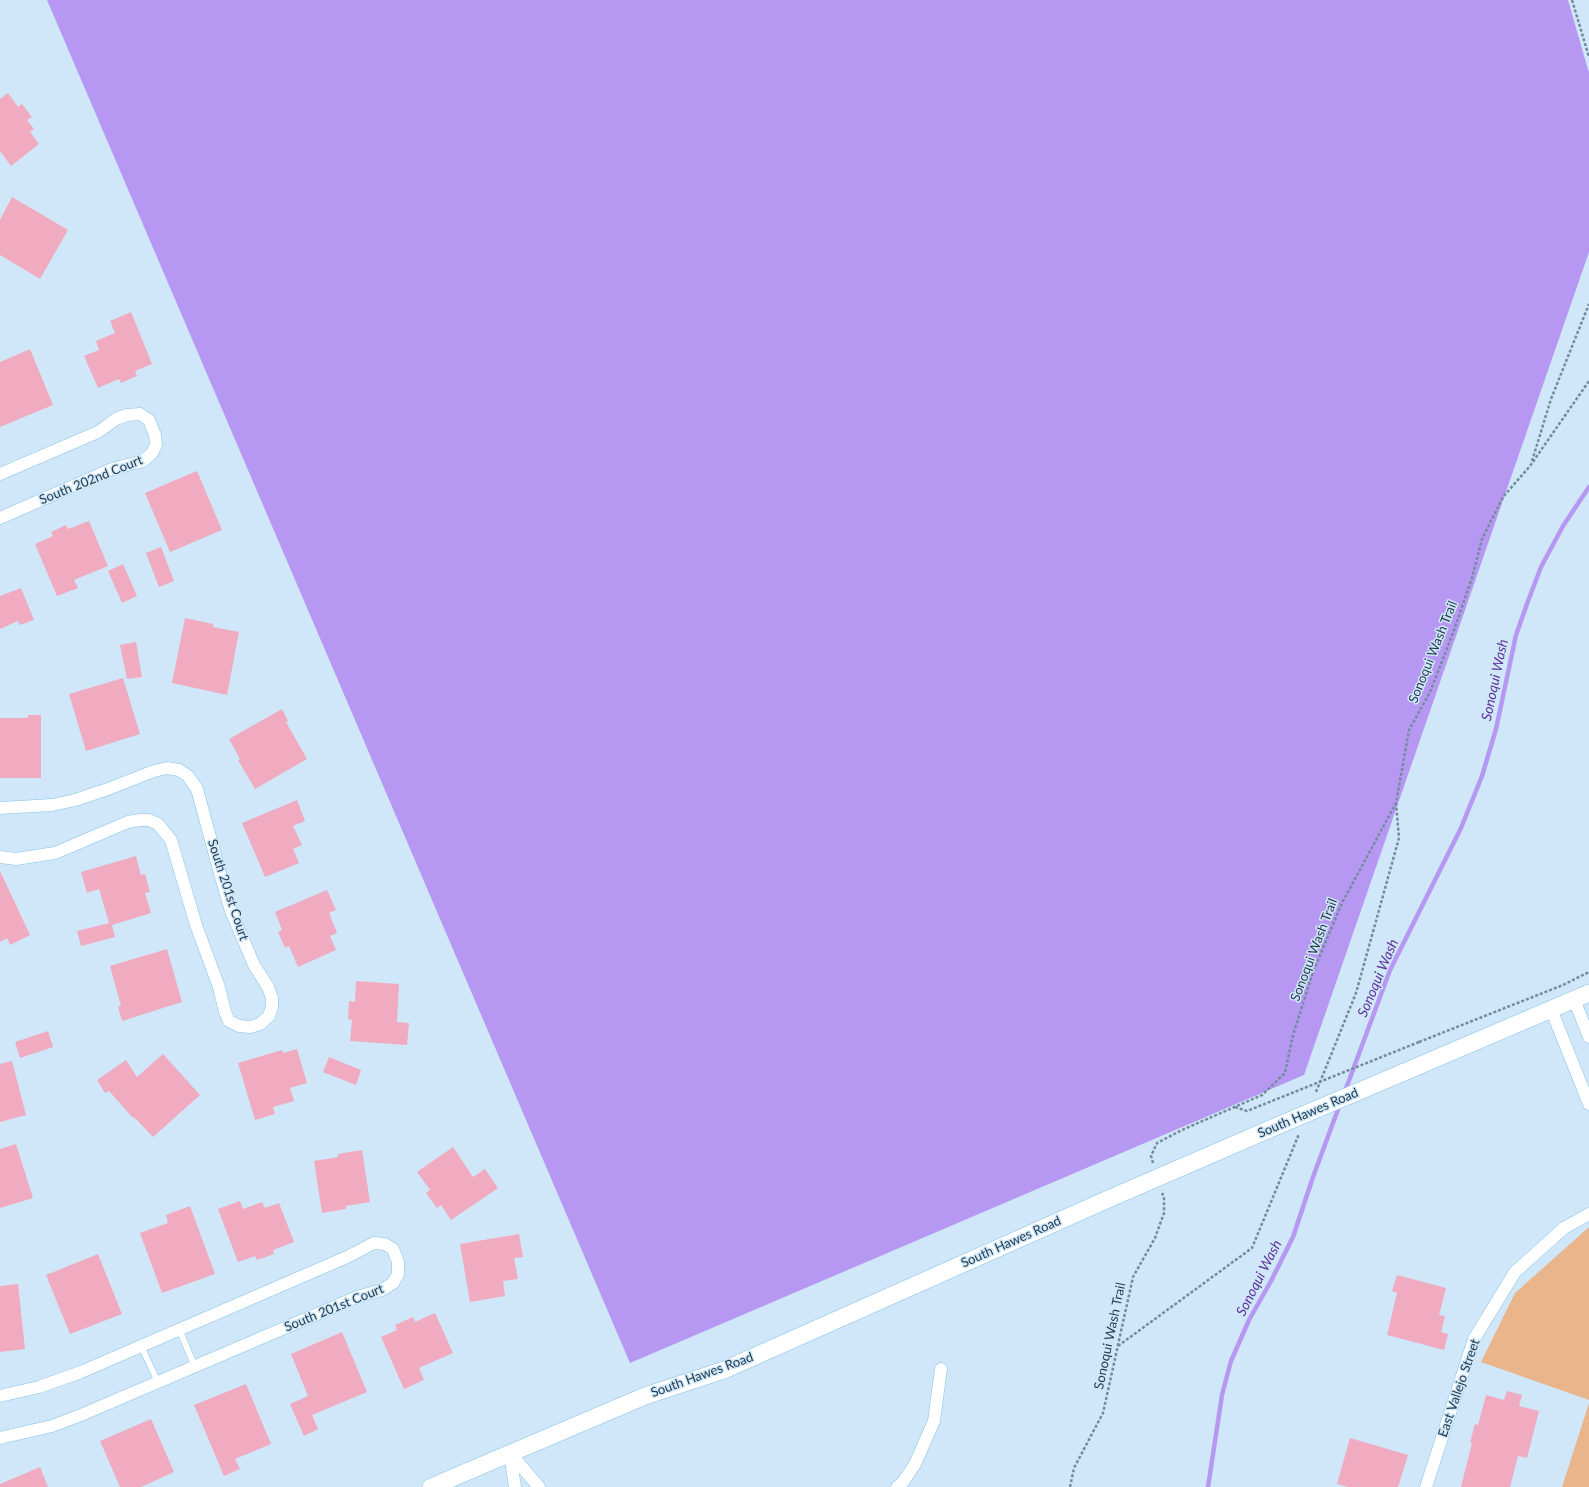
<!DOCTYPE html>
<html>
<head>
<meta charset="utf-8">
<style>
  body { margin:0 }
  canvas { display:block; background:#cfe7f8 }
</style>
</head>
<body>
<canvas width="1589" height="1487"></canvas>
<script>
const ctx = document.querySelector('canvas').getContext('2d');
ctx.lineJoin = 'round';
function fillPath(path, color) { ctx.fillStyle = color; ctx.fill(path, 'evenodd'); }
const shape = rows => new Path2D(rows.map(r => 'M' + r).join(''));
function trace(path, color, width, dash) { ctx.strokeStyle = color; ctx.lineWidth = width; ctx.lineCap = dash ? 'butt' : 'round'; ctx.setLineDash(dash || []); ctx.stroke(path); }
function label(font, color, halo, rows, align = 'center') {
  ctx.font = font + ' Lato,sans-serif'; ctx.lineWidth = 3; ctx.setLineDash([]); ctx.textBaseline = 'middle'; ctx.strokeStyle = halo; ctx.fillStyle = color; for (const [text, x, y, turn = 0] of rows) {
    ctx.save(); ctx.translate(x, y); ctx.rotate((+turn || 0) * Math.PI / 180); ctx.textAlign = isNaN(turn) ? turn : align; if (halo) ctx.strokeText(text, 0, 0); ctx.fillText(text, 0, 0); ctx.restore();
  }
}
fillPath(shape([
  [1589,1227,1589,1400,1481,1362,1515,1293],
  [1589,1403,1589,1487,1562,1487]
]), '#ebb58c');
fillPath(shape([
  [47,0,1568,0,1589,73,1589,252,1304,1075,630,1363]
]), '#b698f3');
trace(shape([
  [1344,1094,1390,970,1461,828,1482,776,1496,729,1516,635,1528,601,1541,567,1563,526,1589,487],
  [1208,1487,1222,1395,1231,1361,1249,1320,1271,1281,1293,1237,1313,1177,1340,1104]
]), '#b698f3', 4.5);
fillPath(shape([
  [8,93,18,107,22,104,32,117,27,120,34,129,30,132,39,144,11,166,0,151,0,99],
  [12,197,68,230,40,279,0,255,0,220],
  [131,312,152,364,135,371,137,376,121,383,119,379,98,388,84,356,99,350,96,341,115,333,110,321],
  [30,349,53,405,0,427,0,362],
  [197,471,222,530,170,552,145,493],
  [89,521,108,566,74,580,78,588,57,596,35,544,53,536,51,532,66,525,68,529],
  [161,547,174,581,159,587,146,553],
  [123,564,137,596,122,603,108,571],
  [21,588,34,620,20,625,18,621,0,629,0,596],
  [185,618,213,624,213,627,239,632,227,695,172,683],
  [136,642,142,677,127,679,120,645],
  [123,678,140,734,86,751,69,694],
  [282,709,288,721,286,722,307,759,255,789,238,760,240,759,229,739],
  [28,715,41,715,41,778,0,778,0,718,28,718],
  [297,800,305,821,293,826,302,845,293,849,299,863,265,877,242,823],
  [136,856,141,875,145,874,150,892,145,893,151,913,112,925,115,937,81,946,77,931,109,923,99,889,87,893,81,872],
  [0,871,30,935,10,945,7,938,0,942],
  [327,890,336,910,329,913,337,933,330,936,336,950,298,967,289,946,285,948,278,932,282,930,275,912],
  [167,949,182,1002,122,1021,118,1007,121,1006,110,966],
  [356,981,399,984,397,1022,409,1023,407,1045,350,1041,352,1020,348,1019,349,1001,355,1002],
  [48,1031,53,1047,20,1058,15,1042],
  [297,1049,307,1083,290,1088,294,1101,273,1107,275,1114,255,1120,238,1063,282,1050,283,1053],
  [163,1054,200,1095,153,1137,134,1117,133,1118,109,1091,105,1093,97,1080,126,1060,137,1077],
  [329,1057,361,1070,356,1085,323,1072],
  [12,1061,26,1115,0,1122,0,1064],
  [16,1144,33,1198,0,1208,0,1149],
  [453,1147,473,1177,485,1169,498,1188,451,1220,441,1205,437,1208,426,1193,430,1190,417,1172],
  [362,1150,370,1202,346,1206,346,1209,322,1213,314,1161,338,1157,338,1154],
  [240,1201,243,1209,262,1202,265,1208,279,1203,294,1242,273,1250,274,1254,257,1260,255,1256,238,1262,218,1209],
  [190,1206,215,1274,162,1293,140,1233,168,1223,166,1215],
  [519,1234,523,1257,514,1258,518,1279,503,1281,505,1296,470,1302,460,1244],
  [98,1254,122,1314,70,1334,46,1275],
  [1397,1275,1446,1288,1439,1315,1445,1316,1441,1332,1448,1334,1444,1350,1387,1335,1397,1293,1392,1291],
  [18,1284,25,1349,0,1352,0,1286],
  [435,1313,453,1353,419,1368,424,1380,404,1389,381,1337,397,1330,395,1325,413,1317,415,1322],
  [342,1332,367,1392,312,1415,318,1429,304,1436,290,1404,308,1396,291,1354],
  [246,1384,271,1444,235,1459,240,1469,224,1476,194,1405],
  [1507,1391,1522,1395,1519,1406,1539,1411,1527,1458,1518,1456,1510,1487,1461,1487,1472,1443,1470,1443,1475,1424,1478,1425,1486,1395,1504,1400],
  [151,1419,174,1472,141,1487,120,1487,100,1441],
  [1350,1438,1408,1455,1398,1487,1348,1487,1337,1484],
  [40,1467,48,1487,0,1487,0,1484]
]), '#f0abc1');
const lane = shape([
  [179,1329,195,1367],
  [141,1346,158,1382]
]);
const street = shape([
  [0,474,98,432,116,419,127,415,140,414,149,420,155,435,156,445,152,453,143,461,112,469,0,518],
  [0,808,52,805,75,800,108,789,154,771,167,768,179,770,188,776,197,789,221,877,231,911,254,965,268,987,272,998,272,1007,269,1016,260,1024,250,1027,239,1026,229,1021,225,1012,219,987,196,925,171,840,158,824,149,820,140,820,128,822,55,853,16,859,0,857],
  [1574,999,1589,1037],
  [1551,1009,1589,1104],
  [0,1396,39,1387,81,1372,347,1257,374,1243,385,1244,393,1249,398,1262,398,1274,393,1283,382,1290,357,1297,81,1415,52,1426,0,1438],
  [510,1453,539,1487],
  [510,1453,515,1487],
  [897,1487,903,1482,915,1464,934,1421,941,1369],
  [1426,1487,1474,1339,1515,1272,1564,1228,1589,1214]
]);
const secondary = shape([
  [1402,1073,1589,993],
  [431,1487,645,1396,724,1370,1113,1197,1270,1129]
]);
trace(lane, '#84c2ea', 7);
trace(street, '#84c2ea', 13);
trace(secondary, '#84c2ea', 18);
trace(shape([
  [1572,0,1589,57],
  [1532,461,1551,399,1589,304],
  [1419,1042,1563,985,1589,972],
  [1316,1092,1356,993,1399,838,1396,803],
  [1153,1163,1151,1156,1157,1143,1182,1130,1262,1095,1285,1073,1293,1035,1313,972,1342,903,1396,803,1409,730,1430,692,1453,633,1472,578,1482,539,1503,497,1530,466,1589,381],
  [1118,1346,1252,1248,1299,1134],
  [1070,1487,1074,1468,1103,1413,1133,1277,1155,1238,1164,1213,1164,1197,1162,1193]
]), '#738c9d', 2.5, [3, 2]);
trace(lane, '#fff', 6);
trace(street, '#fff', 12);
trace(secondary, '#fff', 17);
const secondaryBridge = shape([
  [1270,1129,1402,1073]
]);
trace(secondaryBridge, '#84c2ea', 18, []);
trace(shape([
  [1235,1107,1247,1111,1419,1042]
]), '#738c9d', 2.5, [3, 2]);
trace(secondaryBridge, '#fff', 17);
label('13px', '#233c4d', '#cfe7f8', [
  ["South 202nd Court",91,480,-22],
  ["Sonoqui Wash Trail",1433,652,-68],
  ["South 201st Court",228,890,72],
  ["Sonoqui Wash Trail",1314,950,-69],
  ["South Hawes Road",1308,1113,-23],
  ["South Hawes Road",1011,1242,-24],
  ["South 201st Court",334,1308,-22],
  ["Sonoqui Wash Trail",1110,1336,-78],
  ["South Hawes Road",702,1375,-20],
  ["East Vallejo Street",1459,1388,-71]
]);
label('italic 14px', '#5d329a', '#cfe7f8', [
  ["Sonoqui Wash",1495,680,-78],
  ["Sonoqui Wash",1378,978,-67],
  ["Sonoqui Wash",1259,1278,-63]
]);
</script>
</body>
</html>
